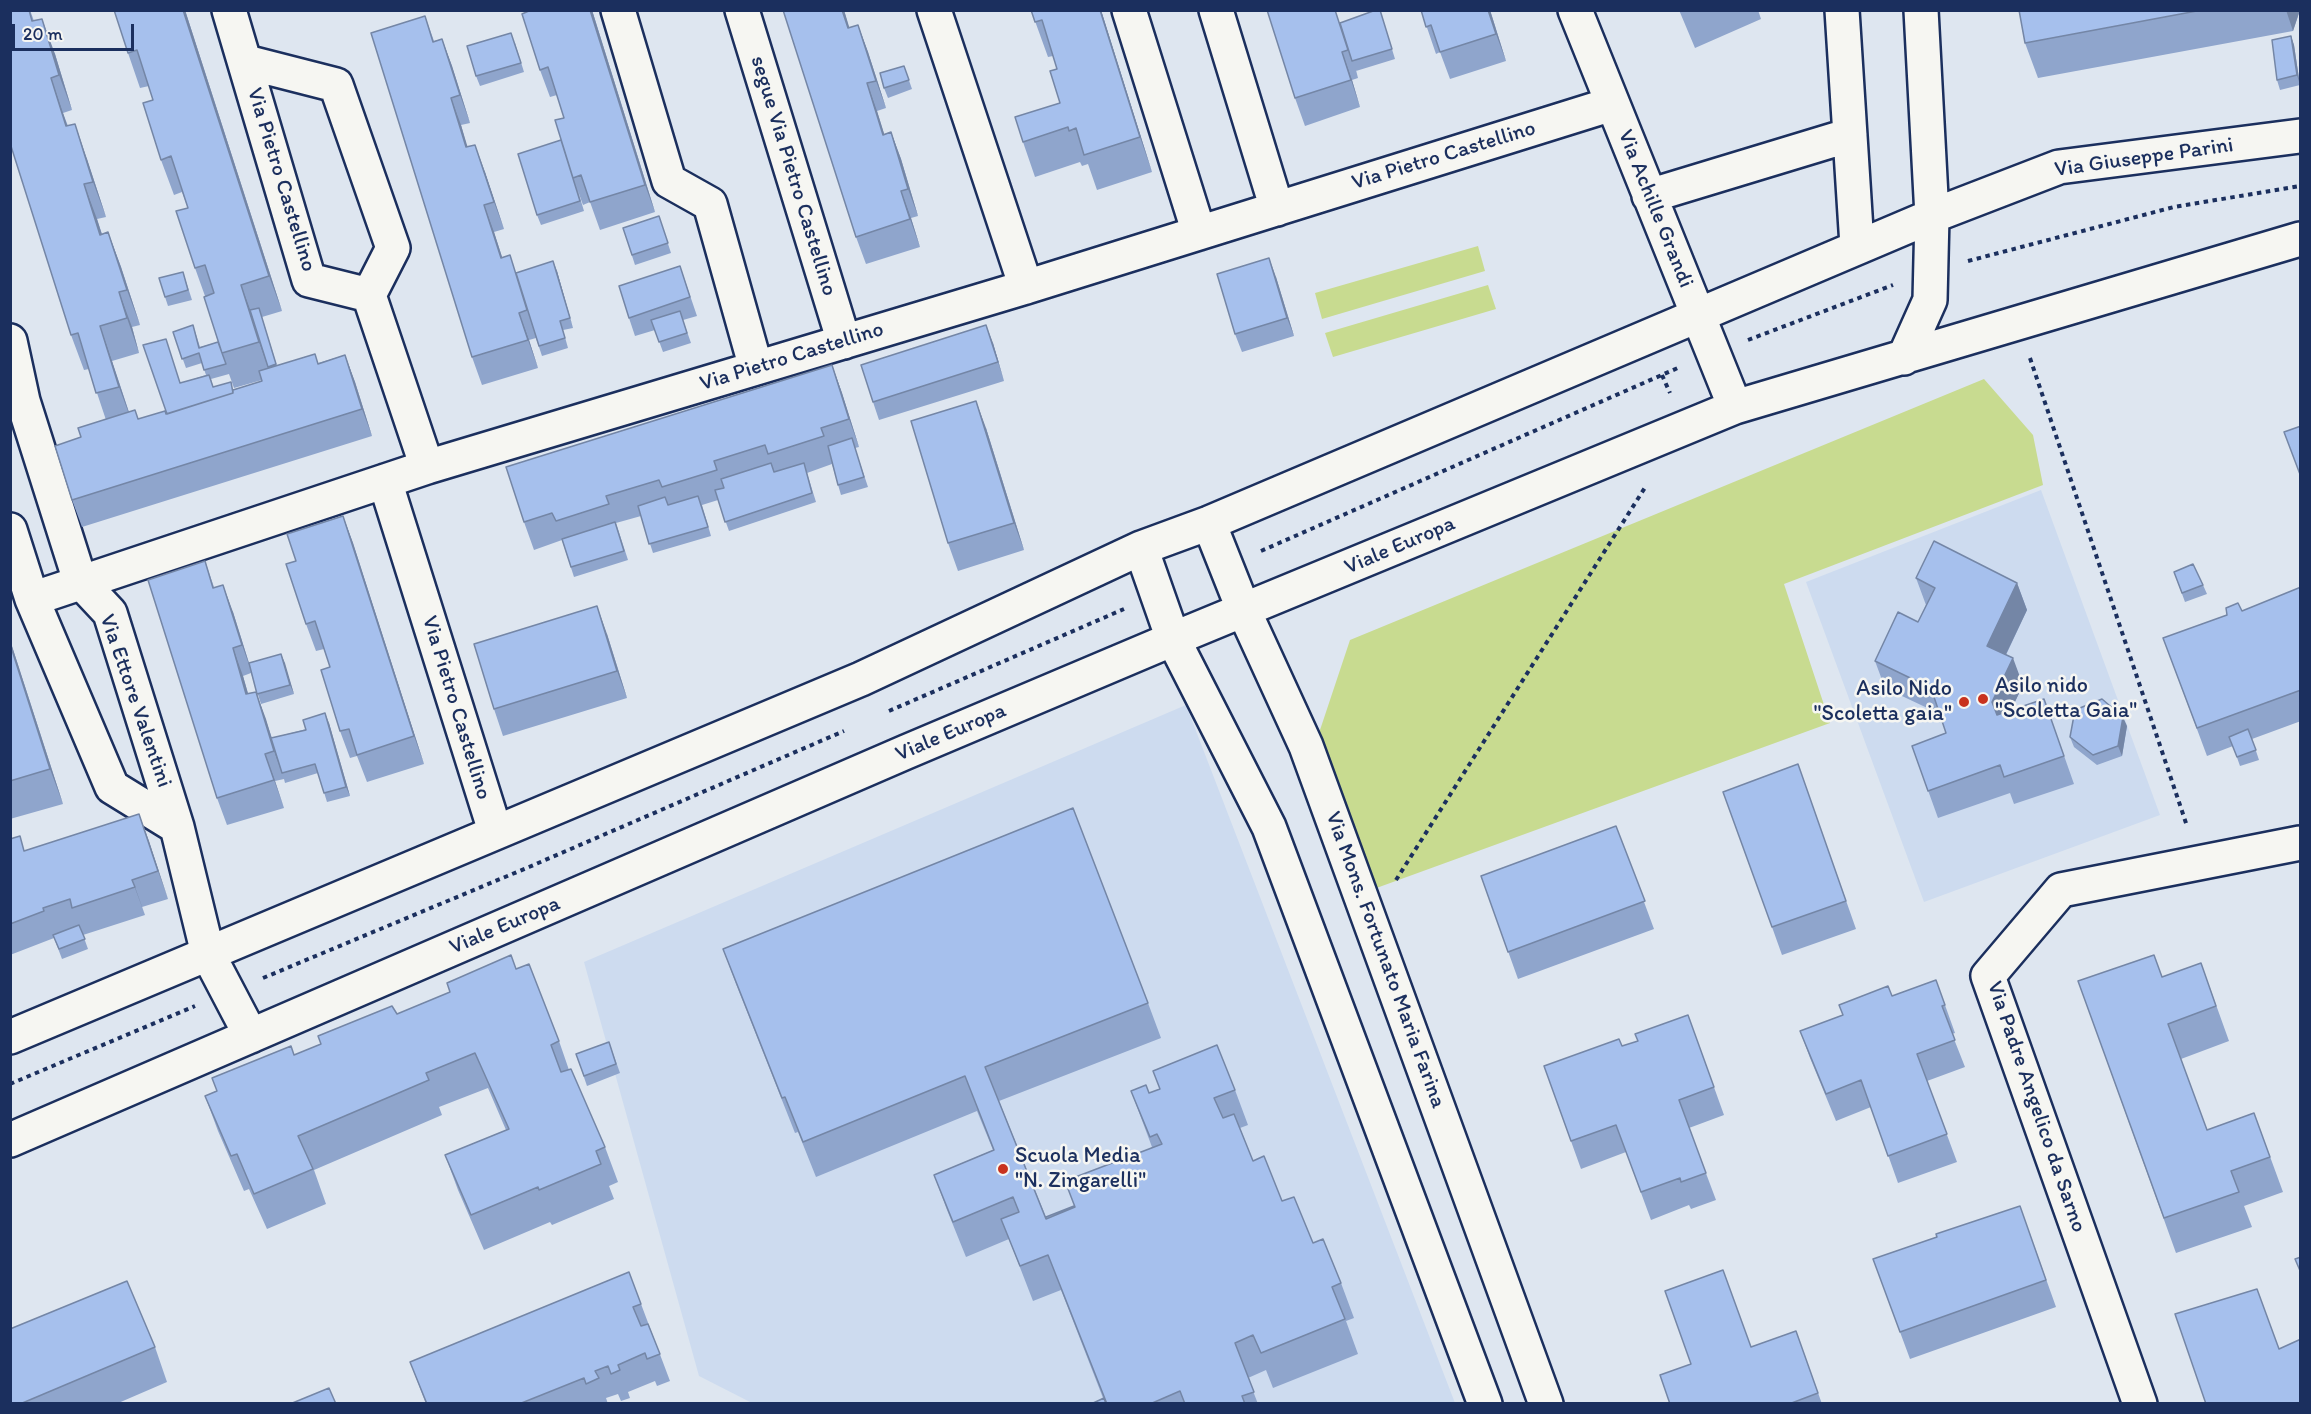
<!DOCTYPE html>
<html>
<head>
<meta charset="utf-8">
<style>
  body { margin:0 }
  #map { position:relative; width:2311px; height:1414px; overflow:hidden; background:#dee6f0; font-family:Itim,sans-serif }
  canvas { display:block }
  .frame { position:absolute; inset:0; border:12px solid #1b2f5e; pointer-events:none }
  .scale { position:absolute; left:12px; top:24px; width:122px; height:27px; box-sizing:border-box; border:3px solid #1b2f5e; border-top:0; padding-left:8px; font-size:18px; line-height:21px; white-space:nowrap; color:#1b2f5e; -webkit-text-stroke:4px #f6f6f2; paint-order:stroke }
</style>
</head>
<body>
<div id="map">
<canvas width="2311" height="1414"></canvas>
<div class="frame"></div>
<div class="scale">20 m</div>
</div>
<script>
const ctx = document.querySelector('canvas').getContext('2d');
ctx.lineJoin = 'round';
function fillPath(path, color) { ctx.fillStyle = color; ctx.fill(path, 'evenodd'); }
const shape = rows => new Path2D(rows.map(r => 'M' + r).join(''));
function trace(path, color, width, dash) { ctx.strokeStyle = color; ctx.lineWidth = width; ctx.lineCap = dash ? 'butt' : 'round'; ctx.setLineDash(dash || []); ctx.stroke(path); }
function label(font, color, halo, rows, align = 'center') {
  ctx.font = font + ' Itim,sans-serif'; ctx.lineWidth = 5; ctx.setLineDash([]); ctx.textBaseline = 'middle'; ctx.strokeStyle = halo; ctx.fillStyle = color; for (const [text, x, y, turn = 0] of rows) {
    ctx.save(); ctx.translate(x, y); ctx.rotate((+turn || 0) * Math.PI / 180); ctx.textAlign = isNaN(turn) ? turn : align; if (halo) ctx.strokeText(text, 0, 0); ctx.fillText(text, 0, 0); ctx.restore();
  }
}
fillPath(shape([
  [2041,490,2160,815,1924,902,1806,582],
  [1186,705,1455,1403,754,1404,699,1376,584,962]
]), '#cddbef');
fillPath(shape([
  [1478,246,1485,271,1322,319,1315,293],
  [1488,285,1496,309,1333,357,1325,333],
  [1984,379,2033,435,2043,485,1784,584,1830,723,1371,890,1318,736,1350,640]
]), '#c8db90');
const minor = shape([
  [229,10,309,280,369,295],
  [618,10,669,181,710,204,756,368],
  [742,10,844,342],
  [934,10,1026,287],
  [1129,10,1199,233],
  [1216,10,1277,209],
  [1575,10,1735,407],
  [1842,10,1857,246],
  [246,62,336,85,393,248,369,295],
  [1649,196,1850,135],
  [369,295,427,467],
  [10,341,23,401,80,581,110,613,177,827,208,954,251,1036],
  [1904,358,1930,300,1932,216,1921,10],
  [385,481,495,831],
  [1209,523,1244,611,1306,746,1546,1404],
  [10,530,32,599,112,787,177,827],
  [1141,548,1173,639,1269,827,1485,1404],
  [32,599,427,467,1026,287,1612,104],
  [10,1037,861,679,1141,548,1209,523,1932,216,2059,167,2300,136],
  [10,1140,906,752,1173,639,1735,407,2300,239],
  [2140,1404,1988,976,2061,890,2300,843]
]);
trace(minor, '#1b2f5e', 38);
trace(shape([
  [1968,261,2174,207,2300,186],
  [1748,340,1893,285],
  [2030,358,2187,826],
  [1662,375,1670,393],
  [1261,551,1680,367],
  [889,711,1124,609],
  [1396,880,1646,486],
  [263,978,529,867,844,731],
  [10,1084,195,1006]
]), '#1b2f5e', 4, [4.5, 4.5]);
trace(minor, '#f6f6f2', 33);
fillPath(shape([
  [10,10,30,10,34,21,55,54,72,110,63,113,68,126,87,159,106,217,97,219,102,234,108,232,121,267,140,325,132,327,139,353,112,361,129,412,139,419,165,411,181,383,206,375,202,363,186,368,173,332,193,325,200,347,218,342,205,296,195,268,188,208,182,192,174,195,161,160,153,100,149,86,140,88,128,53,185,10,282,311,262,317,277,366,318,363,345,355,355,382,372,436,82,527,72,500,81,437,106,420,89,369,84,370,71,335],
  [229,374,234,388,262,380,262,381,234,390,213,387,211,379],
  [531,10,592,10,655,212,600,230,590,202,583,205,578,191,584,211,541,225,537,215,561,140,564,118,557,95,550,97,540,70],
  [844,10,849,28,858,25,868,52,886,108,877,111,884,134,891,132,901,159,918,216,911,218,920,247,866,264,856,237],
  [1031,10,1101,10,1152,172,1097,190,1088,164,1082,166,1080,162,1035,177,1023,142,1060,103,1057,69,1053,56,1048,57],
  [1380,10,1395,59,1356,71,1356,70,1358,78,1352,80,1360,107,1305,126,1295,98,1340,23],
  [1421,10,1490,10,1506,61,1450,79,1440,52,1436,54],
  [1679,10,1758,10,1761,19,1695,48],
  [2019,10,2300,10,2293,31,2038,78,2025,43],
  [425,16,434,41,442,39,452,66,470,123,461,125,467,147,485,172,504,229,494,232,502,257,516,273,557,271,573,328,563,330,568,348,542,356,536,338,529,340,538,368,482,385,472,357],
  [2291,36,2294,45,2300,85,2280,90,2277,80],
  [515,43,524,72,480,86,476,76],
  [904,66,912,89,888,98,884,88],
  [659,216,671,253,635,265,623,228],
  [680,266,697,316,683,320,691,343,663,352,655,330,635,336,629,318],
  [183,272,192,300,168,306,165,297],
  [1276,277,1294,336,1242,352,1235,334],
  [993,343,1004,381,879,420,873,402],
  [832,365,842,393,859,447,855,448,868,487,841,495,832,464,807,473,816,502,729,531,718,500,702,505,711,536,653,553,641,516,616,523,628,560,574,577,562,540,534,550,524,522],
  [986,428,1024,550,958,571,948,543],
  [343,516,353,543,424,764,367,782,357,756,350,758,340,731,330,667,324,649,316,651,306,624,296,561],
  [205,561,214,587,233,612,249,663,281,654,294,694,261,704,251,673,243,676,248,694,256,692,272,738,329,723,350,796,327,802,318,773,285,783,284,779,275,781,284,808,227,825,217,798],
  [2174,572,2203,585,2207,594,2185,602],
  [1916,578,2017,583,2027,610,2006,655,2023,685,2011,710,2044,699,2074,784,2014,804,2010,793,1938,818,1912,746,1946,733,1940,714,1885,688,1875,661,1918,622,1926,605],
  [2301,587,2301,721,2252,739,2259,760,2240,766,2233,746,2207,756,2163,638,2242,611],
  [607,634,627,698,503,736,494,709],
  [10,640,63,804,10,819],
  [2127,726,2122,756,2097,765,2074,747,2070,737],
  [1798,764,1856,929,1782,955,1772,927],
  [139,814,168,899,142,907,145,915,83,935,88,949,62,959,53,935,54,938,10,955,10,839,25,851],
  [1616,826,1654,929,1518,979,1481,876],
  [723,949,1148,1003,1161,1038,999,1101,1046,1217,1074,1206,1152,1147,1131,1091,1149,1093,1235,1090,1248,1125,1240,1128,1253,1161,1341,1283,1354,1318,1346,1321,1358,1354,1273,1388,1266,1370,1248,1378,1258,1404,1091,1404,1103,1398,1061,1290,1033,1301,1009,1239,966,1257,947,1210,934,1175,993,1150,977,1111,816,1177,798,1132,795,1133,736,984],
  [2201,963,2229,1041,2181,1059,2207,1130,2254,1113,2283,1192,2244,1206,2252,1227,2176,1253,2078,981,2162,977],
  [516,969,559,1041,569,1070,605,1147,618,1182,609,1186,614,1199,552,1225,550,1222,484,1250,458,1190,445,1155,506,1130,488,1088,439,1107,442,1115,314,1170,326,1204,267,1229,249,1189,244,1191,218,1131,205,1096,294,1055,397,1014],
  [1936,980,1955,1033,1952,1034,1965,1067,1927,1081,1957,1162,1898,1183,1871,1107,1836,1121,1810,1058,1800,1031],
  [1688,1015,1724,1115,1689,1128,1716,1200,1691,1209,1689,1205,1651,1220,1626,1152,1581,1169,1544,1066,1622,1046,1638,1041],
  [609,1042,620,1073,587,1086,576,1054],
  [2020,1206,2056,1307,1910,1359,1873,1259,1937,1237],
  [641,1304,670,1381,657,1386,655,1381,628,1392,630,1398,621,1401,618,1394,606,1398,608,1404,426,1404,410,1362],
  [1796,1331,1822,1404,1670,1404,1751,1347],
  [155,1347,167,1382,116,1404,10,1404]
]), '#8fa5cc');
fillPath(shape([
  [183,10,185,10,282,311,269,276],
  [590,10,592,10,655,212,645,185],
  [842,10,844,10,858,56,848,28],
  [1100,10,1101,10,1152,172,1140,137],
  [1488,10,1490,10,1506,61,1496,34],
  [2286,10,2300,10,2293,31],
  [42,19,55,54,72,110,59,75],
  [858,25,868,52,886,108,876,81],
  [2291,36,2294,45,2300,85,2297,75],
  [442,39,452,66,470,123,460,95],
  [1342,52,1352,80,1360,107,1351,80],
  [51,78,63,113,79,161,66,126],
  [867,83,877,111,893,162,883,135],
  [451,98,461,125,476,175,466,147],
  [75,124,87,159,106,217,93,182],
  [891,132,901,159,918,216,908,189],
  [475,145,485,172,504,229,494,202],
  [84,184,97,219,113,270,100,235],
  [901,191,911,218,920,247,910,219],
  [484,205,494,232,511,285,501,258],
  [108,232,121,267,140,325,127,290],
  [1269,258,1276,277,1294,336,1287,318],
  [553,261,557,271,573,328,570,318],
  [241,285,254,320,268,367,259,342],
  [119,292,132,327,139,353,127,318],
  [519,313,529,340,538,368,528,340],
  [986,325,993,343,1004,381,998,362],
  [100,326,112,361,132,422,119,387],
  [345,355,355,382,372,436,362,409],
  [832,365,842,393,859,447,849,419],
  [976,401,986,428,1024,550,1014,523],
  [343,516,353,543,424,764,414,736],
  [2017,583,2027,610,1997,673,1987,646],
  [223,585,233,612,252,673,242,645],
  [597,606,607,634,627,698,617,671],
  [10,640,63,804,50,769,10,644],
  [233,648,243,676,256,721,246,694],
  [281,654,285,663,294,694,290,685],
  [2013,658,2023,685,2002,729,1992,702],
  [256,692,266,719,282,773,274,751],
  [325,713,329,723,350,796,346,787],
  [2123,717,2127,726,2122,756,2118,746],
  [265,754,275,781,284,808,274,780],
  [139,814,149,841,168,899,158,871],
  [132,880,142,907,145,915,135,887]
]), '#7486a6');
const building = shape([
  [10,10,29,10,32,21,42,19,59,75,51,78,66,126,75,124,93,182,84,184,100,235,108,232,127,290,119,292,127,318,100,326,119,387,96,393,78,333,71,335,10,143,10,10],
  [114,10,183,10,269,276,241,285,259,342,222,353,204,297,214,293,205,265,195,268,176,211,188,208,171,156,161,160,143,103,153,100,137,50,128,53,114,10],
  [531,10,590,10,645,185,590,202,581,175,573,178,555,120,564,118,548,67,540,70,522,14,531,10],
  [783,10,842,10,848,28,858,25,876,81,867,83,883,135,891,132,908,189,901,191,910,219,856,237,783,10],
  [1031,10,1100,10,1140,137,1084,155,1076,128,1069,131,1068,127,1023,142,1015,117,1060,103,1050,71,1057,69,1042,20,1035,22,1031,10],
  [1267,10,1335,10,1348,50,1342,52,1351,80,1295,98,1267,10],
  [1376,10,1380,10,1392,49,1352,61,1340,23,1376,10],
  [1421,10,1488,10,1496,34,1440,52,1431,25,1426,27,1421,10],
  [2019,10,2202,10,2025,43,2019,10],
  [425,16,433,42,442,39,460,95,451,98,466,147,475,145,494,202,484,205,501,258,510,255,527,310,519,313,528,340,472,357,371,33,425,16],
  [511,33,521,63,476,76,467,46,511,33],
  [2291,36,2297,75,2277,80,2272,40,2291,36],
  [904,66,909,80,884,88,880,73,904,66],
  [561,140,580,201,537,215,518,154,561,140],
  [659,216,668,243,632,255,623,228,659,216],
  [1269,258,1287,318,1235,334,1217,274,1269,258],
  [553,261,570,318,560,321,565,338,539,346,516,273,553,261],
  [680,266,690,297,629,318,619,286,680,266],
  [183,272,188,290,165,297,159,278,183,272],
  [259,308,276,364,268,367,250,310,259,308],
  [680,311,687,333,659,342,651,320,680,311],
  [193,325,199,348,218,342,226,364,204,370,199,353,182,359,173,332,193,325],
  [986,325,998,362,873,402,861,365,986,325],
  [166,339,180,383,209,375,213,387,231,382,233,393,167,414,143,345,166,339],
  [315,354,318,364,345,355,362,409,72,500,55,446,81,437,78,428,135,410,138,419,165,411,166,414,233,393,233,390,262,381,259,371,315,354],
  [832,365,849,419,821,428,824,436,768,454,765,445,714,461,717,470,662,487,659,480,606,496,609,504,556,521,552,513,524,522,506,467,832,365],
  [976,401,1014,523,948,543,911,421,976,401],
  [2301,426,2301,477,2284,432,2301,426],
  [852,438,864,477,838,485,828,446,852,438],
  [771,463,774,472,804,463,812,493,725,522,715,490,724,488,721,479,771,463],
  [698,496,708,527,649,544,638,506,665,497,668,505,698,496],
  [343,516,414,736,357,755,349,729,340,731,321,670,330,667,315,621,306,624,286,564,296,561,287,534,343,516],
  [615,522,624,551,571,567,562,539,615,522],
  [1934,541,2017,583,1987,646,2013,658,1992,702,1997,715,2044,699,2064,756,2004,777,2000,765,1928,791,1912,746,1946,733,1931,688,1875,661,1898,612,1918,622,1935,588,1916,578,1934,541],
  [205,561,213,588,223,585,242,645,233,648,246,694,256,692,274,751,265,754,274,780,217,798,148,580,205,561],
  [2193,564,2203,585,2182,593,2174,572,2193,564],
  [2301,587,2301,690,2197,728,2163,638,2227,615,2226,608,2238,603,2242,611,2301,587],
  [597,606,617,671,494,709,474,644,597,606],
  [10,644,50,769,10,781,10,644],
  [281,654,290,685,257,694,249,663,281,654],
  [2102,699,2123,717,2118,746,2093,755,2070,737,2075,710,2102,699],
  [325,713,346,787,324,793,315,764,282,773,271,738,306,730,303,720,325,713],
  [2248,729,2256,750,2237,757,2229,737,2248,729],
  [1798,764,1846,901,1772,927,1723,792,1798,764],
  [1073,808,1148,1003,985,1067,1046,1219,1075,1207,1065,1181,1162,1144,1157,1134,1150,1137,1131,1091,1146,1085,1149,1093,1160,1089,1153,1071,1217,1045,1235,1090,1214,1098,1223,1118,1234,1114,1253,1161,1264,1156,1282,1201,1294,1197,1313,1243,1323,1239,1341,1283,1332,1287,1345,1319,1261,1353,1253,1335,1235,1343,1254,1392,1242,1396,1245,1404,1185,1404,1180,1391,1150,1404,1107,1404,1048,1255,1020,1266,1001,1219,1019,1212,1013,1197,953,1222,934,1175,994,1150,965,1076,803,1142,785,1097,782,1098,723,949,1073,808],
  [139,814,158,871,132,880,135,887,72,908,70,899,43,908,44,911,10,924,10,839,20,836,24,851,139,814],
  [1616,826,1645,901,1508,952,1481,876,1616,826],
  [79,925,85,939,59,949,53,935,79,925],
  [511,955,516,969,529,964,559,1041,551,1045,561,1072,571,1069,605,1147,596,1151,601,1164,539,1190,538,1187,471,1215,445,1155,509,1129,475,1053,426,1073,429,1080,298,1136,313,1169,254,1194,237,1154,231,1156,205,1096,217,1091,212,1078,291,1046,294,1055,321,1044,318,1036,392,1006,397,1014,450,992,447,983,511,955],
  [2154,955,2162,977,2201,963,2216,1006,2168,1024,2207,1130,2254,1113,2270,1157,2231,1171,2239,1192,2164,1218,2078,981,2154,955],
  [1936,980,1945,1005,1942,1006,1955,1040,1917,1054,1947,1134,1888,1156,1861,1080,1826,1094,1800,1031,1843,1015,1839,1005,1888,986,1892,996,1936,980],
  [1688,1015,1714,1087,1679,1100,1706,1173,1681,1182,1680,1178,1641,1192,1616,1125,1571,1141,1544,1066,1619,1039,1622,1046,1638,1041,1635,1034,1688,1015],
  [609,1042,616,1064,584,1076,576,1054,609,1042],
  [1074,1206,1075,1207,1046,1219,1046,1217,1074,1206],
  [2020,1206,2046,1280,1900,1332,1873,1259,1937,1237,1936,1234,2020,1206],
  [2301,1257,2301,1273,2295,1259,2301,1257],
  [1723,1270,1751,1347,1796,1331,1818,1393,1789,1404,1670,1404,1660,1375,1691,1364,1665,1291,1723,1270],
  [629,1272,641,1304,633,1307,641,1326,648,1324,660,1354,647,1359,645,1353,618,1365,620,1370,611,1374,608,1366,595,1371,599,1378,586,1384,584,1378,519,1404,427,1404,410,1362,629,1272],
  [127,1281,155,1347,20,1404,10,1404,10,1329,127,1281],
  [2257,1289,2279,1349,2301,1339,2301,1404,2206,1404,2175,1314,2257,1289],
  [329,1388,336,1404,290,1404,329,1388],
  [1104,1398,1106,1404,1091,1404,1104,1398]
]);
fillPath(building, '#a6c0ed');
trace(building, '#7486a6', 1.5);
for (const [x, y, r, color] of [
  [1983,699,6,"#c8321e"],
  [1964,702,6,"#c8321e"],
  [1003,1169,6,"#c8321e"]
]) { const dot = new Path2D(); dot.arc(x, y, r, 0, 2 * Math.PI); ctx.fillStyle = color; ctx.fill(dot); trace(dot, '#f6f6f2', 2); }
label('22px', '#1b2f5e', '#f6f6f2', [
  ["Via Pietro Castellino",1444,156,-17],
  ["Via Giuseppe Parini",2144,158,-8],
  ["segue Via Pietro Castellino",793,176,73],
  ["Via Pietro Castellino",281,180,73],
  ["Via Achille Grandi",1655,209,68],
  ["Via Pietro Castellino",792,357,-17],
  ["Viale Europa",1400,546,-23],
  ["Via Ettore Valentini",135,701,71],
  ["Via Pietro Castellino",456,708,73],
  ["Viale Europa",951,733,-23],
  ["Viale Europa",505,926,-23],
  ["Via Mons. Fortunato Maria Farina",1385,960,70],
  ["Via Padre Angelico da Sarno",2036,1107,71]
]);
label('22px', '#1b2f5e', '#f6f6f2', [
  ["Asilo nido",1995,686],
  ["\"Scoletta Gaia\"",1995,711],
  ["Asilo Nido",1952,689,"right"],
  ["\"Scoletta gaia\"",1952,714,"right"],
  ["Scuola Media",1015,1156],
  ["\"N. Zingarelli\"",1015,1181]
], 'left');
</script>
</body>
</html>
